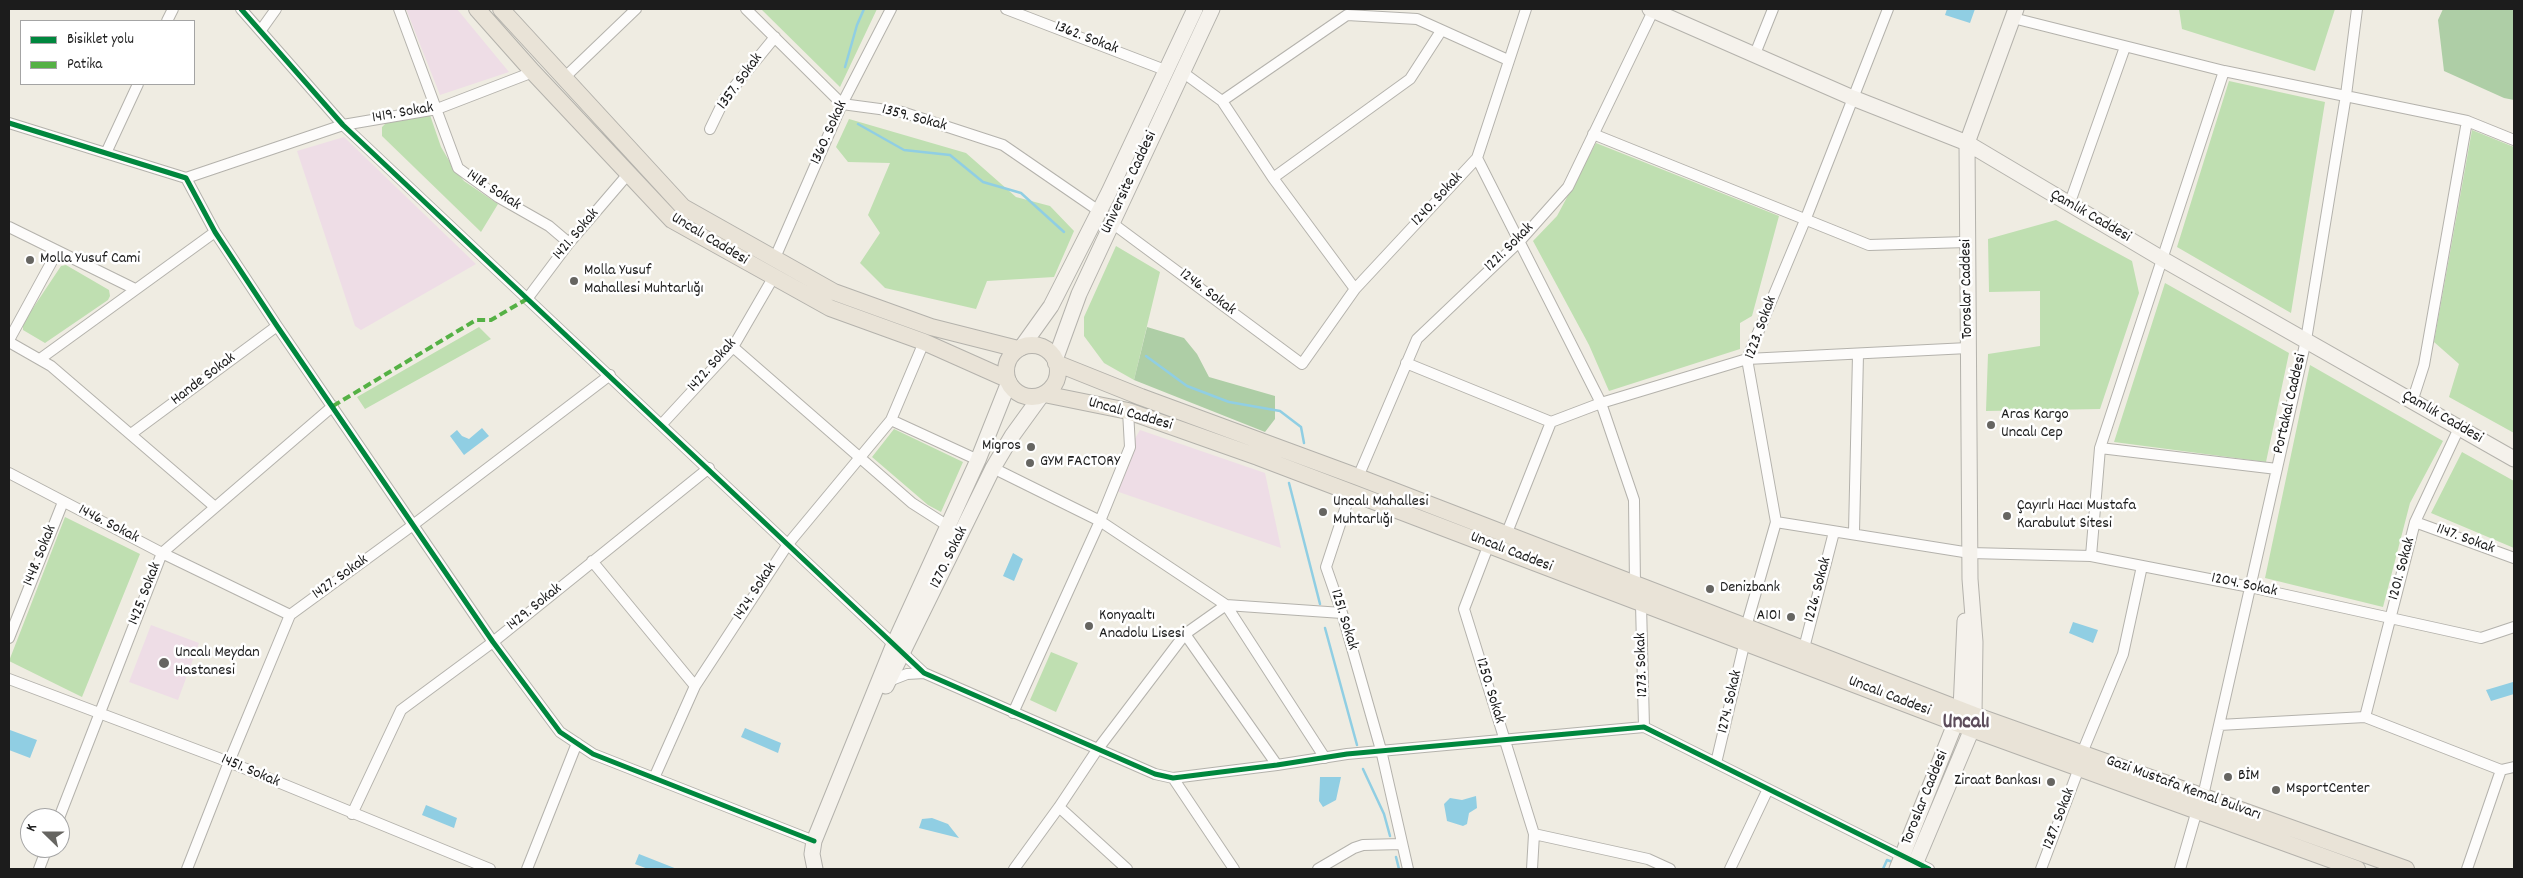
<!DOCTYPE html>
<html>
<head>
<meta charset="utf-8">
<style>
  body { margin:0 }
  #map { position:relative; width:2523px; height:878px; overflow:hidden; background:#efece2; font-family:Dekko,sans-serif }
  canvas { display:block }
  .frame { position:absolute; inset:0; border:10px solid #1c1c1c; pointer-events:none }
  .legend { position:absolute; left:20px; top:20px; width:175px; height:65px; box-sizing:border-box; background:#fff; border:1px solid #a4a4a4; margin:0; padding:6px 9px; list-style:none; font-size:15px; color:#1c1c1c }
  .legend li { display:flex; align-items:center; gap:10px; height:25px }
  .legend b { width:25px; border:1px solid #a4a4a4 }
  .north { position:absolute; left:20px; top:808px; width:50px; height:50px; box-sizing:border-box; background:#fff; border:1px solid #a4a4a4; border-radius:50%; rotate:292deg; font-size:14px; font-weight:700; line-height:20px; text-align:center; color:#1c1c1c }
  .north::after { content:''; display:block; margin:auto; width:18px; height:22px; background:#666561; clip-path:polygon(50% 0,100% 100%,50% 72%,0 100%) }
</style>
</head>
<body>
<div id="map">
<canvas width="2523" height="878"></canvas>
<div class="frame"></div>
<ul class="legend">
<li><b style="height:6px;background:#00873e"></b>Bisiklet yolu</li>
<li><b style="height:6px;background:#55b145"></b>Patika</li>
</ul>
<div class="north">K</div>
</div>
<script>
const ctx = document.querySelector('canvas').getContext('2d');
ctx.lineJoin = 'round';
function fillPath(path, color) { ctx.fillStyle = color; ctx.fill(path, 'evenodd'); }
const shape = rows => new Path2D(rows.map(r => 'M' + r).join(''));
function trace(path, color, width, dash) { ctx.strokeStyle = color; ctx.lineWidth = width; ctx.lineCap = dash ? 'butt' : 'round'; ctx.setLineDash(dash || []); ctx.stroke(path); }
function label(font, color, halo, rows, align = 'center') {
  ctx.font = font + ' Dekko,sans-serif'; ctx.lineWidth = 5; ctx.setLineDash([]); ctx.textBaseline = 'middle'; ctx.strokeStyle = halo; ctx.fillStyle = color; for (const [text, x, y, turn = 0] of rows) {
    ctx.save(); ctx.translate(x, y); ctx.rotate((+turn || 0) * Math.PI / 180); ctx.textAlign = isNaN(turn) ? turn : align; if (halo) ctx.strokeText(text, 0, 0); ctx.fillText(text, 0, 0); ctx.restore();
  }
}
fillPath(shape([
  [406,9,457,9,509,72,440,95],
  [344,137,476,264,361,330,355,326,297,151],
  [1140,430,1265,473,1281,548,1113,490,1130,447],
  [151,625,199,643,178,700,129,682]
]), '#eedde6');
fillPath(shape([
  [761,9,877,9,840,87],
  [2179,9,2335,9,2315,71,2182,29],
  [2229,81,2325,102,2291,313,2177,247],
  [430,115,441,147,454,169,464,181,498,204,481,232,382,136,382,127,388,121],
  [849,119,966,153,1016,197,1050,206,1074,231,1054,277,987,281,976,309,885,288,860,263,880,233,868,215,890,163,848,162,836,147],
  [2472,130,2514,147,2514,433,2449,397,2459,364,2434,342],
  [1596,143,1779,216,1752,316,1740,323,1740,349,1609,391,1589,345,1533,241,1557,216],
  [2056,220,2132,261,2139,293,2100,409,1986,411,1988,354,2040,346,2040,291,1989,292,1988,239],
  [1116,246,1160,272,1134,380,1104,363,1084,336,1084,317],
  [66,265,109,290,110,296,108,300,45,343,23,330,23,323,61,266],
  [2165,283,2289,353,2266,462,2114,442],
  [479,327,491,339,365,409,357,397],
  [2310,365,2443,441,2410,503,2383,607,2265,578],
  [894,429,963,462,941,512,928,505,872,457],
  [2462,452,2514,481,2514,548,2431,513],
  [65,517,140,554,82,697,9,661],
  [1051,652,1078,663,1056,712,1030,700]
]), '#bfdfb1');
fillPath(shape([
  [2443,9,2514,9,2514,100,2504,98,2444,71,2438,20],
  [1147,327,1184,338,1197,354,1209,377,1275,396,1275,419,1265,432,1134,380]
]), '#aecea6');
fillPath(shape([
  [1947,9,1975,9,1970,23,1945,15],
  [482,428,489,436,464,455,450,436,457,430,462,436,469,439],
  [1013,553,1023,559,1014,581,1003,576],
  [2073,622,2098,630,2093,643,2069,633],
  [2513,682,2514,694,2491,701,2486,690],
  [745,728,781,743,778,753,741,737],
  [10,730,37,740,30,758,9,750],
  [1320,777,1341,777,1336,800,1323,807,1319,801],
  [1476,796,1477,808,1469,813,1467,824,1463,826,1447,821,1444,804,1450,798,1462,800],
  [426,805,457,818,454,828,422,815],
  [932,818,948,824,959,838,919,828,922,819],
  [639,854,677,869,648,869,635,864]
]), '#90cee3');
trace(shape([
  [845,67,857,25,864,9],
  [858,124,904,150,950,155,983,182,1021,193,1064,232],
  [1146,356,1187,386,1229,402,1280,411,1301,427,1304,443],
  [1289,483,1320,604],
  [1325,628,1357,745],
  [1363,769,1384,814,1390,836],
  [1396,857,1399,869],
  [1883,869,1887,860,1893,862]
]), '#90cee3', 2.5);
const street = shape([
  [241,9,343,125,924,673,1155,774,1173,778,1277,765,1347,754,1644,727,1902,856],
  [399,9,458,168,498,197,549,226,569,243],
  [746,9,842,104,902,112,1003,145,1099,211],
  [1006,9,1165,70],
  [2013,18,2224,71,2467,121,2514,140],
  [167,21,173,9],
  [261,30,276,9],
  [1755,54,1773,9],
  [1181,71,1222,101,1273,178,1355,289],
  [563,79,636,9],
  [1222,101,1347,15,1417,19,1508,60],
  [9,123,186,178,215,232,277,326,493,642,560,732,593,754,814,841],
  [710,129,725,98,775,37],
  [1593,134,1869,245,1967,242],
  [106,153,138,84],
  [1477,158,1601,403,1634,500,1635,585],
  [186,178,343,125,437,109,533,72],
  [1273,178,1410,79,1441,31],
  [2069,205,2125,47],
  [1112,223,1302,364,1355,289,1477,158,1526,9],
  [9,227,135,289],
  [774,260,842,104,891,9],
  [527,299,569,243,629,173],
  [9,340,57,252],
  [9,342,51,366,215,507],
  [733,347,912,503,948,526],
  [40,359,215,232],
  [1406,363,1551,422],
  [2412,402,2424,365,2467,121],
  [891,420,978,460],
  [662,424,733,347,773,278],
  [131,434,277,326],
  [2100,448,2277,469],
  [993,468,1100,521,1226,605,1342,613],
  [9,473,162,553,290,615],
  [1358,477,1417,339,1519,242,1568,187,1654,9],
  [1351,491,1326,567,1342,613,1381,750,1408,869],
  [1776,522,1970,553,2091,556,2250,587,2481,638,2514,627],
  [2415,522,2514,558],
  [1854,532,1858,355],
  [1506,535,1551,422,1601,403,1747,359,1968,348],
  [1489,544,1464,609,1534,834,1532,869],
  [2091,556,2100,448,2224,71],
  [592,561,695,686],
  [1641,604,1644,727],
  [1746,627,1776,522,1747,359,1806,218,1888,9],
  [1185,634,1277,765],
  [9,638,63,502],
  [1804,648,1834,532],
  [9,679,229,762,490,869],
  [889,681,907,674,924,673],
  [1013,713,1100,521,1130,447,1128,411],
  [2365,717,2415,522,2459,428],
  [2219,725,2365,717,2501,770],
  [2082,753,2123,654,2142,566],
  [1716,763,1745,641],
  [654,778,695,686,788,544,891,420,924,342],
  [1173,778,1234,869],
  [2203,796,2306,340,2346,95,2357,9],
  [1059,807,1127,869],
  [352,814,401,710,493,642,709,468],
  [59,818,162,553,333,406],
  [1534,834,1648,859,1670,869],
  [1915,862,1929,869],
  [39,869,47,848],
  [187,869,229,762,290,615,413,525,610,375],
  [527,869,577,743],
  [1014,869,1059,807,1097,750,1185,634,1226,605,1325,758],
  [1318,869,1354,848,1363,845,1402,844],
  [1730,869,1768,789],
  [2041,869,2079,768],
  [2180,869,2197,810],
  [2467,869,2501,770,2514,767]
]);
const secondary = shape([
  [1650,9,1853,98,1967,143,2164,260,2514,459],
  [1021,348,1051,306,1109,192,1195,9],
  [1055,360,1079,294,1212,9],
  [886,686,993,468,1012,436,1041,396],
  [815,869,812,854,814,841,894,644,978,460,1009,382],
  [1897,869,1961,709,1965,621],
  [1913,869,1972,729,1974,715,1975,642,1970,579,1967,143,2016,9]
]);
const primary = shape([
  [477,9,533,72,672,220,830,308,924,342,1007,379],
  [501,9,683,207,834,292,931,327,1018,349],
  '1006 371a26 26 0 1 1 52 0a26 26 0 1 1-52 0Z',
  [1056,363,1141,397,1358,477,1974,715,2406,869],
  [1044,394,1128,411,1258,457,1972,729,2357,869]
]);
trace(street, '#b4b2ac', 12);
trace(secondary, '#b4b2ac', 17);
trace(primary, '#b4b2ac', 18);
trace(street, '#fdfcfb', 10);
trace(secondary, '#f5f2ec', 15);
trace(primary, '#e9e3d7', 16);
trace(shape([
  [333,406,476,320,491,320,527,299]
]), '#55b145', 4, [8, 4]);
trace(shape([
  [241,9,343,125,924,673,1155,774,1173,778,1277,765,1347,754,1644,727,1929,869],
  [9,123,186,178,215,232,277,326,493,642,560,732,593,754,814,841]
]), '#00873e', 5);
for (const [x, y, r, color] of [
  [30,260,5,"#666561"],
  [574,281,5,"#666561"],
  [1991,425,5,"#666561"],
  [1031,447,5,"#666561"],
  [1030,463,5,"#666561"],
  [1323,512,5,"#666561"],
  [2007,516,5,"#666561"],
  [1710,589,5,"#666561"],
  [1791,617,5,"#666561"],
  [1089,626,5,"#666561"],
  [164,663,6,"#666561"],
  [2228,777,5,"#666561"],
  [2051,782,5,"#666561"],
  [2276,790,5,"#666561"]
]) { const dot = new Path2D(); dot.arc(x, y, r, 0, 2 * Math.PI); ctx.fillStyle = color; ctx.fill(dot); trace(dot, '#fff', 2); }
label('16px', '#1c1c1c', '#fff', [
  ["1362. Sokak",1086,39,21],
  ["1357. Sokak",741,82,-54],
  ["1419. Sokak",403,114,-10],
  ["1359. Sokak",914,119,15],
  ["1360. Sokak",830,133,-66],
  ["Universite Caddesi",1130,183,-65],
  ["1418. Sokak",493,191,33],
  ["1240. Sokak",1438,200,-47],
  ["Çamlık Caddesi",2090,217,30],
  ["1421. Sokak",577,235,-50],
  ["Uncalı Caddesi",709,240,31],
  ["1221. Sokak",1510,248,-45],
  ["Toroslar Caddesi",1968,289,-91],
  ["1246. Sokak",1207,293,37],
  ["1223. Sokak",1762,328,-70],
  ["1422. Sokak",713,366,-49],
  ["Hande Sokak",204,380,-37],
  ["Portakal Caddesi",2291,404,-77],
  ["Uncalı Caddesi",1130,415,16],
  ["Çamlık Caddesi",2442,418,30],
  ["1446. Sokak",108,525,27],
  ["1147. Sokak",2465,540,20],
  ["Uncalı Caddesi",1511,553,21],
  ["1448. Sokak",41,556,-68],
  ["1270. Sokak",950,558,-64],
  ["1201. Sokak",2403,569,-75],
  ["1427. Sokak",341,578,-36],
  ["1204. Sokak",2244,586,12],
  ["1226. Sokak",1819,590,-75],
  ["1424. Sokak",756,592,-57],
  ["1425. Sokak",146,594,-69],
  ["1429. Sokak",535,608,-39],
  ["1251. Sokak",1343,620,73],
  ["1273. Sokak",1643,665,-92],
  ["1250. Sokak",1489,691,73],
  ["Uncalı Caddesi",1889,697,21],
  ["1274. Sokak",1731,702,-77],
  ["1451. Sokak",250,772,23],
  ["Gazi Mustafa Kemal Bulvarı",2183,789,20],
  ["Toroslar Caddesi",1926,798,-68],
  ["1287. Sokak",2060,819,-69]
]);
label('16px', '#1c1c1c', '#fff', [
  ["Molla Yusuf Cami",40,260],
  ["Molla Yusuf",584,272],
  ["Mahallesi Muhtarlığı",584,290],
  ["Aras Kargo",2001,416],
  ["Uncalı Cep",2001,434],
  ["Migros",1021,447,"right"],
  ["GYM FACTORY",1040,463],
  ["Uncalı Mahallesi",1333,503],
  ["Muhtarlığı",1333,521],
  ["Çayırlı Hacı Mustafa",2017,507],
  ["Karabulut Sitesi",2017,525],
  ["Denizbank",1720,589],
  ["Konyaaltı",1099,617],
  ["Anadolu Lisesi",1099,635],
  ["A101",1781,617,"right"],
  ["Uncalı Meydan",175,654],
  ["Hastanesi",175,672],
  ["BİM",2238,777],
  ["Ziraat Bankası",2041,782,"right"],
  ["MsportCenter",2286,790]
], 'left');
label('bold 21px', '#5c4c5b', '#fff', [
  ["Uncalı",1966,724]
]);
</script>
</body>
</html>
